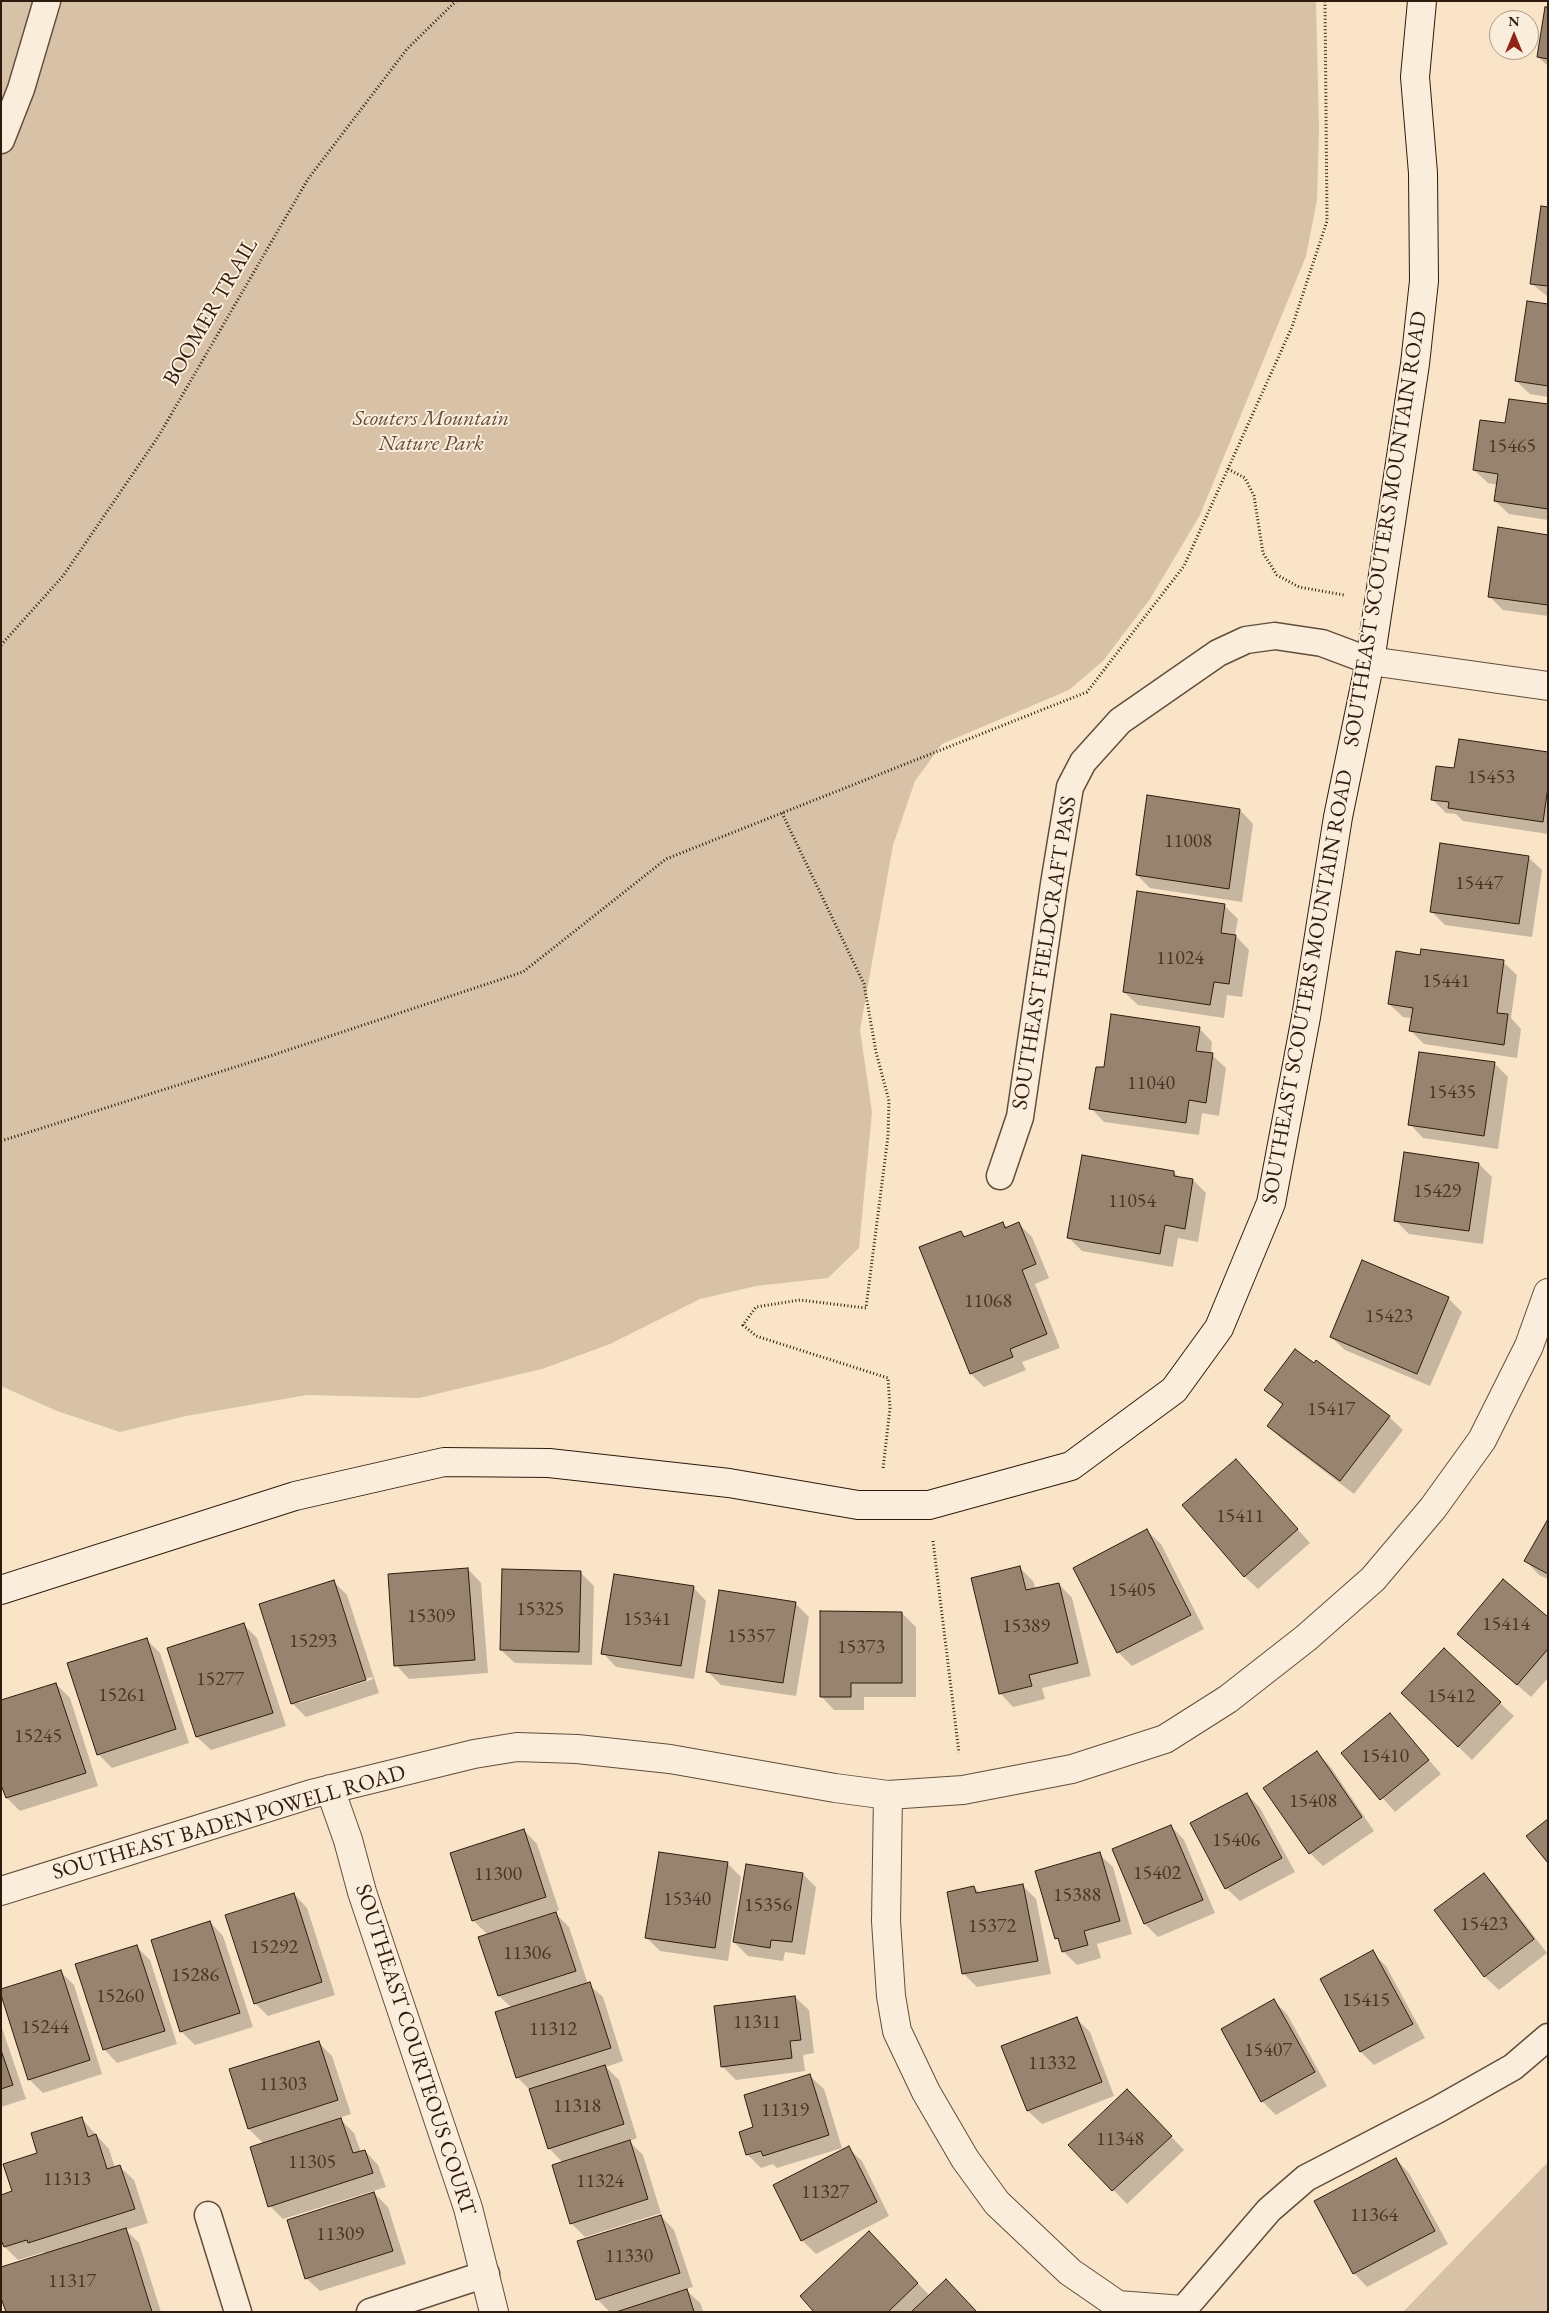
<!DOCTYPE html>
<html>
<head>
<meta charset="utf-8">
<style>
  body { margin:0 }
  #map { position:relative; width:1549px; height:2313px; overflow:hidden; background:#f9e4c7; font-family:"EB Garamond",serif }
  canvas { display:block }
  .frame { position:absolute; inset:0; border:2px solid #2f1b0e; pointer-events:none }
  .north { position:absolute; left:1489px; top:10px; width:50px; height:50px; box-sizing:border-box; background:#fbeddb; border:1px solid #a99989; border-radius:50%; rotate:0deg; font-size:14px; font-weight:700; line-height:20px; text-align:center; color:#2f1b0e }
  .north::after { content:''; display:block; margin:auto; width:18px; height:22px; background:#8f2418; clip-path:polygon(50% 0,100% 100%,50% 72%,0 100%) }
</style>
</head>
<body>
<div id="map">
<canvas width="1549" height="2313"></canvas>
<div class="frame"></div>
<div class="north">N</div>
</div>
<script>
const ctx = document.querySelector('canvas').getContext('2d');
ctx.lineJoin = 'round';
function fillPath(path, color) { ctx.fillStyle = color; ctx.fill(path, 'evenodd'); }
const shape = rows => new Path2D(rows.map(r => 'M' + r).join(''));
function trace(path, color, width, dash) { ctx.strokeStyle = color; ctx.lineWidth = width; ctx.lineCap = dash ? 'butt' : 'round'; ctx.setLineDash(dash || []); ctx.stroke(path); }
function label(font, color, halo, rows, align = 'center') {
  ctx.font = font + ' "EB Garamond",serif'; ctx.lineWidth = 4; ctx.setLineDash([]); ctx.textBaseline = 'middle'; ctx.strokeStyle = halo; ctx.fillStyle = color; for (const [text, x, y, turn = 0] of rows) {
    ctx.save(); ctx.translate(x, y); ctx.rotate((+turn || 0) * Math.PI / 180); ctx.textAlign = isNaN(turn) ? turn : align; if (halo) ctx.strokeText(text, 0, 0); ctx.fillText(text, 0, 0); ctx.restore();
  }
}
fillPath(shape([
  [1,1,1316,1,1319,129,1317,200,1306,256,1200,515,1150,599,1103,661,1069,690,942,744,915,781,893,845,860,1030,872,1112,859,1248,828,1278,756,1286,700,1299,610,1344,542,1369,419,1398,307,1395,186,1416,120,1432,57,1411,1,1386],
  [1548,2162,1548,2312,1403,2312]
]), '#d7c2a8');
fillPath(shape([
  [1548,8,1548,66,1538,57],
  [1548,208,1548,297,1531,283],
  [1548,306,1548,397,1530,394,1516,381],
  [1548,406,1548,520,1509,514,1495,501,1498,485,1488,483,1474,470,1506,425],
  [1548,536,1548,616,1503,610,1489,596],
  [1548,753,1548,834,1463,821,1456,814,1446,813,1432,799,1455,770],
  [1148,797,1240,810,1253,824,1242,902,1150,888,1137,875],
  [1528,857,1542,870,1532,937,1445,925,1431,911],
  [1224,905,1238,919,1235,935,1249,950,1242,997,1227,995,1224,1018,1138,1005,1124,992],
  [1421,956,1503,962,1517,975,1511,1018,1521,1029,1517,1058,1424,1044,1410,1030,1412,1018,1403,1017,1389,1004],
  [1199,1028,1212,1042,1211,1054,1226,1068,1219,1116,1202,1113,1199,1135,1104,1122,1091,1108,1105,1069],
  [1494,1063,1508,1077,1498,1149,1423,1138,1410,1124],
  [1479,1164,1492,1177,1483,1244,1409,1234,1395,1220],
  [1174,1172,1179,1178,1193,1180,1206,1193,1198,1242,1178,1238,1173,1267,1082,1251,1069,1238],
  [1003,1223,1008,1228,1019,1224,1032,1237,1049,1278,1035,1284,1060,1348,1022,1362,1026,1370,984,1387,971,1374,961,1232,966,1237],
  [1448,1298,1462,1312,1430,1386,1345,1350,1331,1337],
  [1266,1389,1389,1417,1403,1430,1354,1494,1282,1439,1268,1426,1283,1406],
  [1236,1460,1310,1543,1258,1589,1244,1576],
  [1548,1521,1548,1579,1539,1575,1526,1561],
  [1147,1531,1161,1544,1204,1629,1132,1666,1118,1652],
  [1020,1568,1033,1581,1036,1590,1059,1584,1072,1598,1091,1676,1042,1688,1045,1699,1013,1707,1000,1693],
  [468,1569,481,1583,488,1673,409,1679,396,1665],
  [580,1572,594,1586,592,1665,515,1663,501,1650],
  [334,1582,347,1595,379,1693,306,1717,292,1703],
  [372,1677,373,1679,299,1703,299,1700],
  [693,1587,706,1601,694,1679,616,1667,603,1653],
  [795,1603,809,1617,796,1696,721,1685,707,1671],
  [902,1613,916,1627,916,1697,864,1697,864,1710,834,1710,821,1696],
  [1548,1619,1548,1678,1531,1697,1458,1634],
  [244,1625,257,1638,286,1726,211,1750,197,1737,169,1649],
  [146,1639,160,1653,189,1743,112,1768,98,1754],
  [56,1684,70,1698,98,1786,20,1811,7,1798,1,1780],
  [1500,1703,1514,1716,1472,1760,1416,1706],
  [1389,1714,1441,1774,1395,1812,1343,1753],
  [1317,1753,1330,1766,1374,1831,1323,1866,1310,1853],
  [1247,1794,1260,1808,1295,1872,1240,1901,1226,1888],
  [1171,1826,1184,1840,1215,1913,1158,1937,1145,1924],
  [524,1830,537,1844,559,1910,554,1912,569,1927,588,1984,603,1997,623,2061,606,2067,619,2080,637,2138,629,2141,643,2155,661,2213,585,2237,571,2223,563,2163,549,2148,530,2090,517,2077,512,2008,499,1996,488,1935,473,1920],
  [660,1853,728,1864,741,1877,728,1961,660,1951,647,1938],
  [1099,1854,1113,1867,1132,1934,1097,1944,1101,1958,1077,1965,1063,1951,1061,1943,1056,1938],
  [803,1874,816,1887,805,1955,785,1952,783,1961,748,1956,734,1942],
  [1484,1874,1497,1888,1547,1953,1499,1990,1485,1977,1435,1911],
  [1023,1886,1036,1899,1051,1974,977,1987,964,1974,948,1893,974,1887,980,1893],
  [294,1894,307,1908,335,1995,268,2016,255,2003],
  [210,1922,223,1936,253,2027,195,2045,181,2031],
  [136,1946,150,1960,177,2044,117,2063,104,2049],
  [1372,1952,1386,1966,1425,2038,1374,2065,1361,2052,1322,1979],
  [61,1972,74,1985,102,2074,43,2093,29,2079],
  [795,1997,809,2010,814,2053,803,2055,805,2071,736,2080,722,2066],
  [1274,2001,1287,2014,1327,2086,1276,2115,1262,2101],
  [1076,2018,1090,2032,1114,2096,1042,2124,1028,2111],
  [1,2025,26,2099,1,2107],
  [318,2042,332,2056,351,2114,339,2118,354,2133,361,2152,365,2151,378,2165,386,2187,283,2219,270,2206,264,2144,249,2129,231,2070],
  [810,2076,824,2089,842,2148,777,2168,773,2164,761,2168,747,2154,755,2128],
  [1141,2105,1184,2150,1127,2204,1070,2145],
  [81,2118,109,2149,115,2168,120,2167,134,2180,148,2223,126,2230,139,2243,161,2312,7,2312,45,2255,44,2252,18,2260,5,2247,13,2192,39,2154],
  [848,2148,862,2161,889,2216,816,2254,802,2240],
  [1396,2159,1409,2173,1448,2244,1367,2287,1354,2273],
  [374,2193,388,2207,406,2264,320,2291,306,2278],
  [661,2216,674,2230,693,2287,685,2289,701,2304,703,2312,610,2312,597,2299],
  [882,2246,930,2296,976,2312,816,2312]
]), '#0003');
const building = shape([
  [1545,7,1548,7,1548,59,1537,57,1545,7],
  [1541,206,1548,207,1548,286,1530,284,1541,206],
  [1527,301,1548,304,1548,386,1515,381,1527,301],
  [1509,399,1548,404,1548,509,1494,501,1498,474,1473,470,1480,420,1505,423,1509,399],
  [1498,527,1548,535,1548,605,1488,597,1498,527],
  [1459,739,1548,752,1548,787,1543,822,1448,808,1449,802,1431,800,1436,766,1454,768,1459,739],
  [1147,795,1240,809,1229,889,1136,875,1147,795],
  [1440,843,1529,856,1519,924,1430,912,1440,843],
  [1137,891,1225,904,1221,933,1236,935,1229,984,1214,982,1210,1005,1123,992,1137,891],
  [1421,949,1504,960,1497,1013,1508,1014,1504,1045,1409,1031,1413,1008,1388,1004,1396,951,1420,955,1421,949],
  [1111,1014,1200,1027,1196,1051,1213,1053,1206,1103,1189,1100,1186,1123,1089,1109,1096,1067,1104,1067,1111,1014],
  [1419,1052,1495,1062,1484,1136,1408,1125,1419,1052],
  [1404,1152,1479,1163,1469,1231,1394,1221,1404,1152],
  [1082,1155,1174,1171,1174,1176,1193,1179,1185,1229,1165,1225,1160,1254,1067,1238,1082,1155],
  [1003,1222,1005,1228,1019,1222,1036,1264,1022,1270,1047,1334,1010,1349,1013,1357,970,1374,919,1247,961,1231,964,1237,1003,1222],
  [1362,1260,1449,1297,1417,1374,1330,1337,1362,1260],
  [1295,1349,1314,1363,1316,1360,1390,1416,1340,1481,1267,1426,1283,1404,1264,1390,1295,1349],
  [1236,1459,1298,1529,1244,1577,1182,1505,1236,1459],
  [1548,1519,1548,1574,1524,1561,1548,1519],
  [1147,1529,1191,1615,1117,1653,1073,1568,1147,1529],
  [1020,1566,1026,1590,1059,1583,1078,1663,1029,1675,1032,1686,999,1694,971,1578,1020,1566],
  [468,1568,475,1660,394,1666,388,1574,468,1568],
  [502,1569,581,1571,579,1652,500,1650,502,1569],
  [614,1574,694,1586,681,1666,601,1654,614,1574],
  [1503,1579,1548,1617,1548,1649,1517,1685,1457,1634,1503,1579],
  [334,1580,366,1680,291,1704,259,1604,334,1580],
  [719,1590,796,1602,783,1683,706,1672,719,1590],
  [820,1611,902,1612,902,1683,851,1683,851,1697,820,1697,820,1611],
  [244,1623,273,1713,196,1737,167,1648,244,1623],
  [147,1638,176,1729,97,1755,67,1663,147,1638],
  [1444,1648,1501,1702,1458,1747,1401,1693,1444,1648],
  [56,1683,86,1773,6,1798,1,1785,1,1700,56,1683],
  [1390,1713,1429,1760,1380,1800,1341,1753,1390,1713],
  [1317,1751,1362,1817,1309,1854,1263,1788,1317,1751],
  [1247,1793,1282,1858,1225,1889,1190,1823,1247,1793],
  [1548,1819,1548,1863,1526,1836,1548,1819],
  [1171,1825,1203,1900,1144,1924,1112,1849,1171,1825],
  [524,1829,546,1897,472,1921,450,1853,524,1829],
  [659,1852,728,1862,715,1948,645,1938,659,1852],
  [1100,1852,1120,1921,1084,1931,1088,1945,1062,1952,1058,1938,1055,1939,1035,1871,1100,1852],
  [746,1864,803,1873,792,1942,771,1940,770,1948,733,1942,746,1864],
  [1484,1873,1534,1939,1484,1977,1434,1910,1484,1873],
  [1023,1884,1038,1961,962,1974,947,1892,974,1886,976,1893,1023,1884],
  [294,1893,322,1982,254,2004,225,1915,294,1893],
  [556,1912,576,1971,498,1996,478,1937,556,1912],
  [210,1921,240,2013,180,2032,151,1940,210,1921],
  [137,1945,165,2031,103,2050,75,1964,137,1945],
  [1373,1950,1413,2024,1360,2052,1320,1979,1373,1950],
  [61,1970,90,2060,28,2080,1,1995,1,1989,61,1970],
  [590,1982,611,2048,516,2078,495,2012,590,1982],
  [795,1996,801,2040,790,2041,792,2058,721,2067,714,2006,795,1996],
  [1274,1999,1315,2072,1261,2102,1221,2029,1274,1999],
  [1077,2017,1102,2082,1027,2111,1001,2046,1077,2017],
  [319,2041,338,2100,248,2129,229,2069,319,2041],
  [1,2050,13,2085,1,2089,1,2050],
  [605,2065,624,2124,548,2149,529,2089,605,2065],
  [810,2074,829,2135,763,2156,761,2151,746,2155,739,2132,753,2127,744,2095,810,2074],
  [1127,2089,1172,2136,1112,2191,1068,2145,1127,2089],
  [82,2117,88,2137,96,2134,107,2169,120,2165,135,2209,28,2243,27,2240,4,2247,1,2240,1,2195,12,2191,3,2164,37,2153,31,2133,82,2117],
  [341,2118,353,2153,365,2150,373,2173,268,2207,250,2147,341,2118],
  [630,2140,648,2199,570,2224,552,2165,630,2140],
  [849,2146,877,2202,801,2241,773,2185,849,2146],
  [1396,2158,1435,2231,1353,2274,1314,2201,1396,2158],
  [374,2192,393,2251,305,2279,287,2220,374,2192],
  [661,2215,680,2273,596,2300,577,2241,661,2215],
  [126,2228,152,2312,6,2312,1,2298,1,2267,126,2228],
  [869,2231,918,2283,888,2312,814,2312,800,2296,869,2231],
  [946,2279,977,2312,911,2312,946,2279],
  [687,2289,694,2312,616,2312,687,2289]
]);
fillPath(building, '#98846e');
trace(building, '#2f1b0e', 1);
const lane = shape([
  [1,140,21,89,47,1],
  [1000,1176,1020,1117,1054,884,1070,787,1083,762,1120,721,1218,653,1246,640,1275,636,1322,643,1370,661],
  [208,2215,238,2312],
  [1183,2310,1269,2210,1306,2178,1437,2110,1513,2067,1548,2037],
  [370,2312,486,2274]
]);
const street = shape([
  [1370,661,1548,686],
  [330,1789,348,1840,362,1892,468,2208,494,2312],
  [888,1795,886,1921,891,1996,897,2031,926,2092,965,2159,997,2203,1070,2272,1118,2305,1183,2310],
  [1,1891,311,1794,474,1754,517,1747,577,1749,670,1759,835,1788,888,1795,963,1790,1072,1769,1165,1739,1228,1699,1306,1638,1373,1579,1433,1508,1482,1440,1529,1346,1548,1293]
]);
const secondary = shape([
  [1,1590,295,1496,444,1462,549,1463,729,1483,858,1505,929,1505,1071,1466,1174,1390,1219,1328,1271,1203,1306,1017,1338,817,1370,661,1415,364,1424,281,1423,173,1415,77,1422,1]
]);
trace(lane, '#624d3c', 29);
trace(street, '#624d3c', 30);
trace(secondary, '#2f1b0e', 30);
trace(shape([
  [1228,469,1245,478,1254,496,1263,553,1277,575,1299,587,1344,595],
  [1,645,63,576,158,437,308,179,407,49,456,1],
  [782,813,864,984,876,1052,889,1101,888,1136,866,1308,800,1300,756,1307,743,1325,756,1336,888,1378,890,1408,883,1469],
  [1,1141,270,1056,523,972,666,859,1087,692,1184,566,1292,327,1327,221,1325,1],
  [933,1541,959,1753]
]), '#2f1b0e', 3, [1, 2.5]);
trace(lane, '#fbeddb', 26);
trace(street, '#fbeddb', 28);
trace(secondary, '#fbeddb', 28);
label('20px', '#493526', null, [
  ["15465",1512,447],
  ["15453",1491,778],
  ["11008",1188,842],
  ["15447",1479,884],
  ["11024",1180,959],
  ["15441",1446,982],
  ["11040",1151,1084],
  ["15435",1452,1093],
  ["15429",1437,1192],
  ["11054",1132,1202],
  ["11068",988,1302],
  ["15423",1389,1317],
  ["15417",1331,1410],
  ["15411",1240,1517],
  ["15405",1132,1591],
  ["15325",540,1610],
  ["15309",431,1617],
  ["15341",647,1620],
  ["15414",1506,1625],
  ["15389",1026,1627],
  ["15357",751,1637],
  ["15293",313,1642],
  ["15373",861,1648],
  ["15277",220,1680],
  ["15261",122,1696],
  ["15412",1451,1697],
  ["15245",38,1737],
  ["15410",1385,1757],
  ["15408",1313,1802],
  ["15406",1236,1841],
  ["15402",1157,1874],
  ["11300",498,1875],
  ["15388",1077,1896],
  ["15340",687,1900],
  ["15356",768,1906],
  ["15423",1484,1925],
  ["15372",992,1927],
  ["15292",274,1948],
  ["11306",527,1954],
  ["15286",195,1976],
  ["15260",120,1997],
  ["15415",1366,2001],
  ["11311",757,2023],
  ["15244",45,2028],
  ["11312",553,2030],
  ["15407",1268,2051],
  ["11332",1052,2064],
  ["11303",283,2085],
  ["11318",577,2107],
  ["11319",785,2111],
  ["11348",1120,2140],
  ["11305",312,2163],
  ["11313",67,2180],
  ["11324",600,2182],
  ["11327",825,2193],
  ["11364",1374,2216],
  ["11309",340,2235],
  ["11330",629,2257],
  ["11317",72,2282]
]);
label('22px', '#2f1b0e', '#fbeddb', [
  ["BOOMER TRAIL",211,312,-60],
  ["SOUTHEAST SCOUTERS MOUNTAIN ROAD",1386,529,-81],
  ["SOUTHEAST FIELDCRAFT PASS",1045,953,-81],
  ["SOUTHEAST SCOUTERS MOUNTAIN ROAD",1308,987,-80],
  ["SOUTHEAST BADEN POWELL ROAD",229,1823,-16],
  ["SOUTHEAST COURTEOUS COURT",415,2050,72]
]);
label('italic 22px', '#614d3c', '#fbeddb', [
  ["Scouters Mountain",431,419],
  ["Nature Park",431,444]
]);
</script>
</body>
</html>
